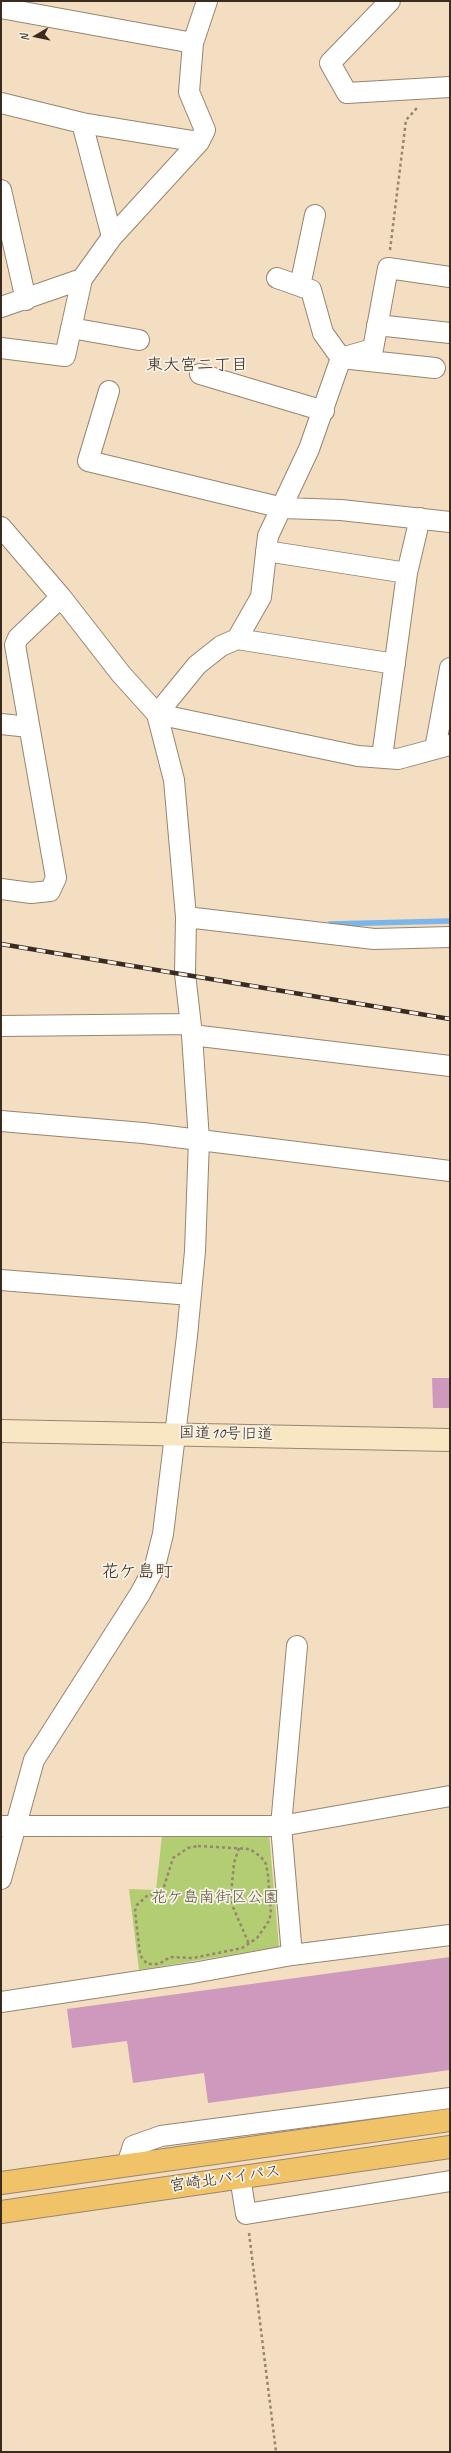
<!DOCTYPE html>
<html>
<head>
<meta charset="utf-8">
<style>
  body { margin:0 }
  #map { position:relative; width:451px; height:2453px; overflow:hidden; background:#f4dec2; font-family:Caveat,sans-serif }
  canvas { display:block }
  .frame { position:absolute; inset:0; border:2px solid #3b2a1e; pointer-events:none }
  .north { position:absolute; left:16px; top:16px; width:40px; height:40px; -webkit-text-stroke:3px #f7f3e8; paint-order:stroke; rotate:261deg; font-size:11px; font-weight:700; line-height:16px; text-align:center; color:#3b2a1e }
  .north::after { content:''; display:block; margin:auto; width:14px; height:18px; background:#3b2a1e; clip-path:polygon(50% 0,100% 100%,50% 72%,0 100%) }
</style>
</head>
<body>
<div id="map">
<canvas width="451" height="2453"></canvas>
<div class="frame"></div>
<div class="north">N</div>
</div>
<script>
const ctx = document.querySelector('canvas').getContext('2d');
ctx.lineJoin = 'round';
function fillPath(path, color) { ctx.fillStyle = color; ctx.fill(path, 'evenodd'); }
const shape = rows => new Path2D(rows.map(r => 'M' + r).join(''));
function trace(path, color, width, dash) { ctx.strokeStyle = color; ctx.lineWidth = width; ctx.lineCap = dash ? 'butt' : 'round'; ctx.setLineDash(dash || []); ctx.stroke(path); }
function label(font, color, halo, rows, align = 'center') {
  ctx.font = font + ' Caveat,"Klee One",sans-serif'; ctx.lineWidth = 3.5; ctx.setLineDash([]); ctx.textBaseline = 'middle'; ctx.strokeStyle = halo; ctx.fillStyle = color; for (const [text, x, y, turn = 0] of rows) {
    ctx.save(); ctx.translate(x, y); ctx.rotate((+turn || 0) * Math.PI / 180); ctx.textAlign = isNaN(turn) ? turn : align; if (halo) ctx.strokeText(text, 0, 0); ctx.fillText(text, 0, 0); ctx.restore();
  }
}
fillPath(shape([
  [269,1834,279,1947,139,1970,129,1889,156,1890,162,1835]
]), '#b3cd73');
trace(shape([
  [330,924,450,921]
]), '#7ab6ec', 5.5);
fillPath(shape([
  [432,1378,450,1378,450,1408,433,1408],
  [450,1957,450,2070,208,2103,204,2073,133,2083,127,2041,72,2048,67,2009]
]), '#cf99be');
const street = shape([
  [390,1,330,63,347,93,450,87],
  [1,8,193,43,189,92,205,130,199,142,112,237,82,279,1,307],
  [193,43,207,1],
  [1,103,82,123,199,142],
  [82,123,112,237],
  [1,190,26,300],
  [277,278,311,290,323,333,341,358,435,368],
  [300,286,315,215],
  [377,325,450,333],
  [71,328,139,340],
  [1,348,65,356,82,279],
  [200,374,324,411],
  [109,391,88,461,283,508,341,510,450,522],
  [1,527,61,597,121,674,157,714,174,780,186,917,185,974,192,1035,199,1140,195,1251,187,1336,163,1534,155,1566,140,1594,34,1760,1,1879],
  [266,551,407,573],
  [237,639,395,664],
  [157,714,197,665,221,646,237,639,261,597,268,536,309,449,341,358,373,349,388,268,450,277],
  [157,714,358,756,398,759,450,745],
  [1,724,29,727],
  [435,749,450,668],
  [382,757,407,573,420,518],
  [1,889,31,893,50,891,56,878,15,645,18,638,61,597],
  [186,917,374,939,450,937],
  [1,1026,190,1024],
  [192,1035,450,1066],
  [1,1121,143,1133,450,1171],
  [1,1280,191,1295],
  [1,1826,281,1826,450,1796],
  [292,1955,281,1826,297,1646],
  [1,2002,193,1973,292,1955,450,1935],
  [127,2165,133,2146,161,2136,450,2098],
  [240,2177,246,2214,450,2181]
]);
const secondary = shape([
  [1,1431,450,1440]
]);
const highway = shape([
  [1,2183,450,2120],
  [1,2212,450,2147]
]);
trace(street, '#988470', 22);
trace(secondary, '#988470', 24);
trace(highway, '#988470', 24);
trace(shape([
  [390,250,406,120,417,108],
  [198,1846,250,1849,261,1857,266,1864,268,1875,271,1913,269,1921,257,1938,242,1948,193,1958,170,1957,159,1964,147,1964,140,1955,135,1911,137,1905,148,1895,162,1893,173,1858,188,1848,198,1846],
  [239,1848,234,1863,231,1894,233,1907,249,1944],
  [249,2233,276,2452]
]), '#988470', 2.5, [3, 3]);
trace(street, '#fff', 20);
trace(secondary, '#f9e7c3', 22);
trace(highway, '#f1c369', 22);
const rail = shape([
  [1,944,450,1019]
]);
trace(rail, '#3b2a1e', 4.5);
trace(rail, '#f7f3e8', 3, [9]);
label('16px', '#3b2a1e', '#f7f3e8', [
  ["国道10号旧道",226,1434,1],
  ["宮崎北バイパス",225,2179,-8]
]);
label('16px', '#595333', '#f7f3e8', [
  ["花ケ島南街区公園",215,1898]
]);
label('17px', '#3b2a1e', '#f7f3e8', [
  ["東大宮二丁目",197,366]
]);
label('18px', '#3b2a1e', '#f7f3e8', [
  ["花ケ島町",137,1572]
]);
</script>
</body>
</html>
